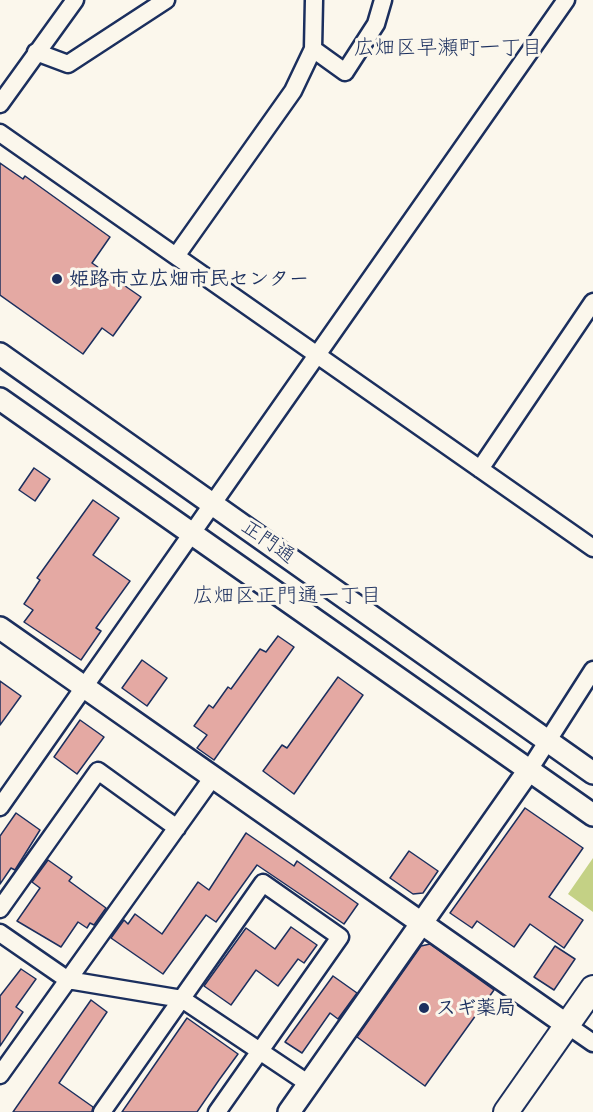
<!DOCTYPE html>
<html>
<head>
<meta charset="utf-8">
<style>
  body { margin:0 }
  canvas { display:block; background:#fbf7ec }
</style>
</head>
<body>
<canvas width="593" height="1112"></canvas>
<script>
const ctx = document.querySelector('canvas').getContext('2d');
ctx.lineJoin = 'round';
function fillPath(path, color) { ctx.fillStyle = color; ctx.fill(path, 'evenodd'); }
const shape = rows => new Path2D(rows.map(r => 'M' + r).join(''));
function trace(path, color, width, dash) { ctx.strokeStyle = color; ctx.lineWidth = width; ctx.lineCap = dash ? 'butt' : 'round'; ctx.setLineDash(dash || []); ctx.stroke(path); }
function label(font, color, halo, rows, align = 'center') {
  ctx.font = font + ' "Playpen Sans","Klee One",sans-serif'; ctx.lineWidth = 6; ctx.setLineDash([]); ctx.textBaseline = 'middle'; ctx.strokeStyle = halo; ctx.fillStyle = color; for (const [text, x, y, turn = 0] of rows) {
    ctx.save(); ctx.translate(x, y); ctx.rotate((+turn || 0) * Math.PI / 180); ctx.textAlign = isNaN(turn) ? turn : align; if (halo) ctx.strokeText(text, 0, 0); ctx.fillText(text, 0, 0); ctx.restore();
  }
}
fillPath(shape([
  [593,858,593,912,568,894]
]), '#c4d185');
const building = shape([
  [0,163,23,179,25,176,110,237,92,263,141,297,113,336,102,328,83,354,0,295,0,163],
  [34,468,50,479,35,501,19,490,34,468],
  [93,500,119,518,93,555,130,581,96,628,101,631,81,660,24,622,33,610,24,604,40,580,37,578,93,500],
  [278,636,294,647,214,760,197,748,207,735,194,726,209,705,213,708,228,687,231,689,260,649,266,652,278,636],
  [142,660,167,678,147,706,122,688,142,660],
  [338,677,363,695,294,794,263,771,282,745,287,748,338,677],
  [0,681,21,696,0,725,0,681],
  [80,720,104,737,77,774,54,757,80,720],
  [525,808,583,848,549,897,583,920,564,948,530,924,514,947,477,921,472,928,450,913,525,808],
  [16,813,40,830,15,870,11,868,0,884,0,836,16,813],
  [246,833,294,866,297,861,358,904,344,924,257,865,216,922,206,915,163,974,111,938,124,920,128,924,135,914,162,934,198,882,209,890,246,833],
  [409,851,438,871,423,893,413,894,390,878,409,851],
  [48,860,72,877,69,881,106,908,94,925,90,923,87,928,78,922,61,947,17,921,40,888,32,882,48,860],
  [291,927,317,945,304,963,298,959,278,986,256,970,231,1005,204,986,246,928,275,949,291,927],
  [430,944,494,990,425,1086,357,1037,421,946,430,944],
  [555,946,575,959,554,990,534,977,555,946],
  [21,969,36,979,16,1007,23,1012,0,1046,0,996,21,969],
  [333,976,357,993,338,1019,330,1013,302,1053,285,1042,333,976],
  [91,1000,107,1012,59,1083,93,1107,92,1112,13,1112,91,1000],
  [187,1018,238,1054,219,1080,197,1112,122,1112,187,1018]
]);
fillPath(building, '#e4a9a3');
trace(building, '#1b2f5e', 1.5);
const minor = shape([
  [313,49,345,72,376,24,383,0],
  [36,52,68,64,166,0],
  [0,104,75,0],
  [0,133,593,548],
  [176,256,293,91,313,49,314,0],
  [480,469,593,302],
  [529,770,593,670],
  [0,807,566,0],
  [0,909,98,771,177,828],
  [0,933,68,980,182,999,309,1084],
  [567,1025,593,1043],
  [0,1075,213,777],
  [102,1112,263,883,340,937,217,1112]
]);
const tertiary = shape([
  [0,354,593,773],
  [0,399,593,815],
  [0,628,567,1025],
  [289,1112,529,770]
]);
const secondary = shape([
  [506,1112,593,988]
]);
trace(minor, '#1b2f5e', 21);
trace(tertiary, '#1b2f5e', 26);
trace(secondary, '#1b2f5e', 28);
trace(minor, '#fbf7ec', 16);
trace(tertiary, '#fbf7ec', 21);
trace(secondary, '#fbf7ec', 24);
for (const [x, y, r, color] of [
  [57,279,6,"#1b2f5e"],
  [424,1008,6,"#1b2f5e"]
]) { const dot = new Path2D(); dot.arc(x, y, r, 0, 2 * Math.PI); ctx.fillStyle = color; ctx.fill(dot); trace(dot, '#fbf7ec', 2); }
label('bold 20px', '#1b2f5e', '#fbf7ec', [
  ["姫路市立広畑市民センター",69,279],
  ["スギ薬局",436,1008]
], 'left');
label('20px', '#1b2f5e', '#fbf7ec', [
  ["正門通",268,542,35]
]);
label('21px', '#1b2f5e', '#fbf7ec', [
  ["広畑区早瀬町一丁目",448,48],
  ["広畑区正門通一丁目",287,596]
]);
</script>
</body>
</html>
